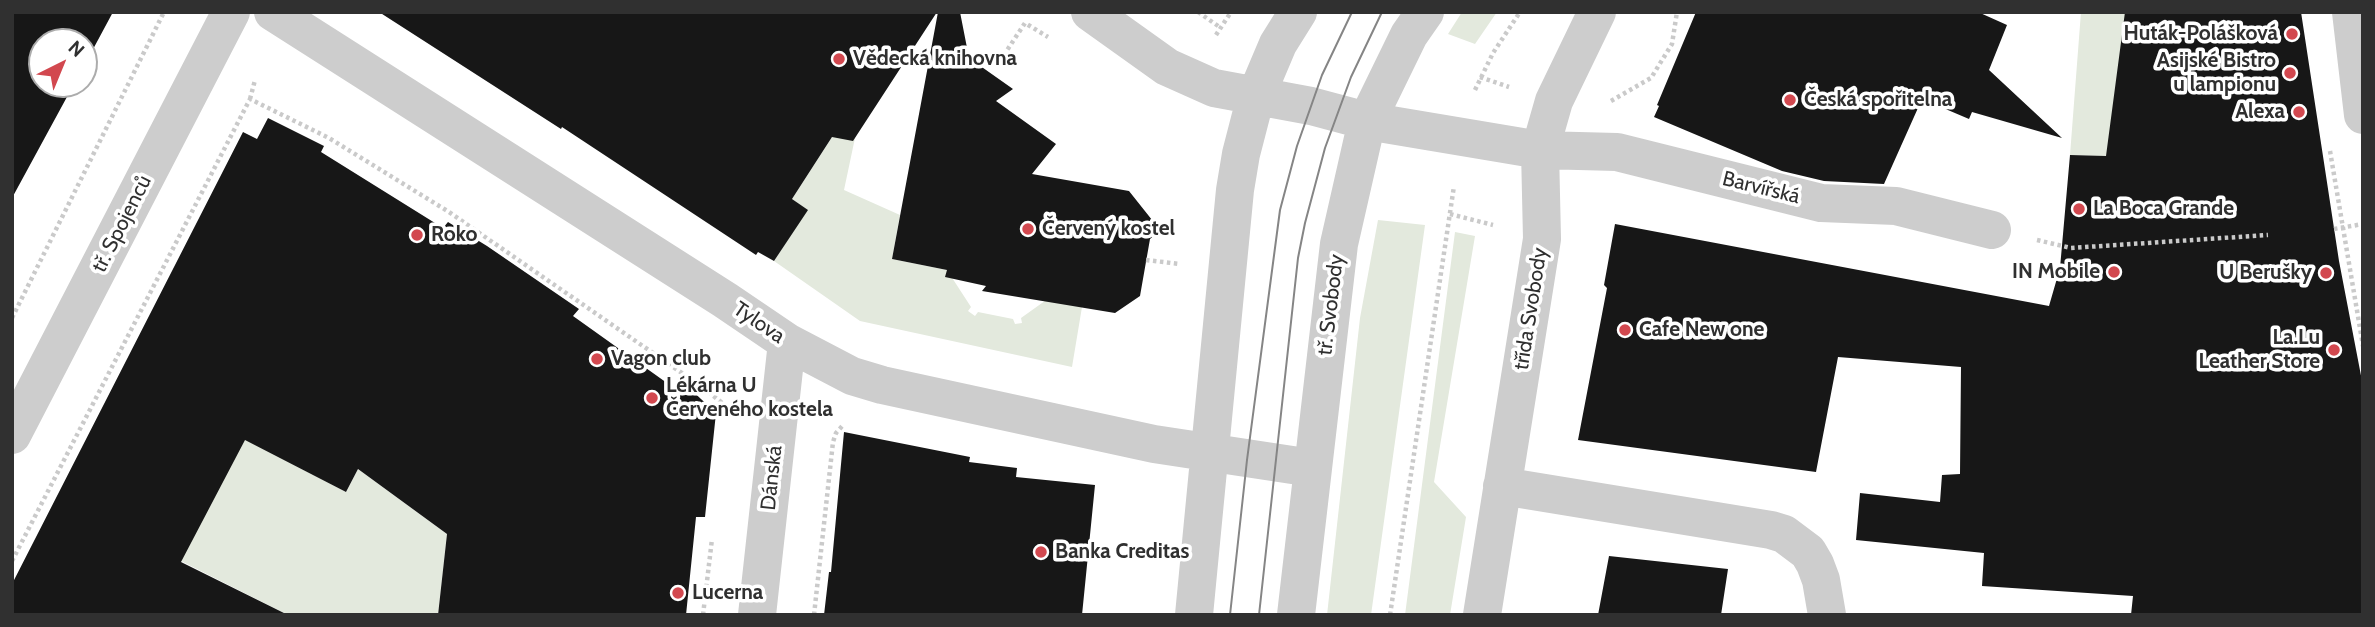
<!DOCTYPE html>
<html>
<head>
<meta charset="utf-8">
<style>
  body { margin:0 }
  #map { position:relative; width:2375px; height:627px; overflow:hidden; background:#fff; font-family:Cabin,sans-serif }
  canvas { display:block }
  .frame { position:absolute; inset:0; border:14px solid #303030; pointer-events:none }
  .north { position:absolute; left:28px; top:28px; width:70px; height:70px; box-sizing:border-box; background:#fff; border:2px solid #acacac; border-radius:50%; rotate:43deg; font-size:19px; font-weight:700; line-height:28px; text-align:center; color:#303030 }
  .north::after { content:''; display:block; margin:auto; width:24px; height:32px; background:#d2484f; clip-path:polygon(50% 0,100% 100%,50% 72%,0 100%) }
</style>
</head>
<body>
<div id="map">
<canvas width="2375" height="627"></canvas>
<div class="frame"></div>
<div class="north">N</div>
</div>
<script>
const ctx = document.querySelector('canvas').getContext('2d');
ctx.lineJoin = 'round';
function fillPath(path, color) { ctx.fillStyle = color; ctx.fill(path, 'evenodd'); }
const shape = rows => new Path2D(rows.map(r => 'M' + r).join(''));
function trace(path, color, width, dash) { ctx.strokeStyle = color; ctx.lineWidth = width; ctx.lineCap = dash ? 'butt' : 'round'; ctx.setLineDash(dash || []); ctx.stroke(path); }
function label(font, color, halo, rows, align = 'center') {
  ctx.font = font + ' Cabin,sans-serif'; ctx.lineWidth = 7; ctx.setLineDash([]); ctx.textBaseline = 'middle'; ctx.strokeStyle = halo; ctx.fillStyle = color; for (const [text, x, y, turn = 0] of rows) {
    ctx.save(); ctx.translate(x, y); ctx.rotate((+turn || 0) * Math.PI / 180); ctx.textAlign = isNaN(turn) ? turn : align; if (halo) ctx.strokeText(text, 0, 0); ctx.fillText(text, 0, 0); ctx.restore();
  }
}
fillPath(shape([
  [1462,12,1497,12,1475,44,1448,34],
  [2081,12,2125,12,2135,157,2070,155],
  [845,117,859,119,844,190,900,215,892,259,947,270,971,307,968,311,975,316,978,312,1013,319,1015,324,1022,323,1021,318,1049,298,1082,307,1072,367,860,321,774,261,807,210,792,199],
  [1378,220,1425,225,1371,615,1327,615,1360,318],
  [1455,232,1475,236,1434,482,1466,517,1450,615,1405,615],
  [235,434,346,492,358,469,447,534,438,615,288,615,171,556]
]), '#e3e9dd');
fillPath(shape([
  [12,12,113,12,84,66,84,42,42,42,42,84,74,84,12,198],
  [379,12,937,12,853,141,832,137,792,199,808,210,774,261,758,252,756,255,562,127,561,129],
  [938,12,960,12,969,58,1013,89,996,101,1056,144,1032,174,1129,191,1160,230,1150,239,1140,296,1115,313,982,291,986,286,945,277,947,270,892,259],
  [1696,12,1978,12,2007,25,1989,70,2062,138,1972,112,1969,119,1922,99,1884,184,1824,181,1782,171,1654,117,1659,106,1657,105],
  [2125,12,2301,12,2339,261,2363,386,2363,615,2131,615,2133,596,1982,586,1984,553,1856,540,1860,493,1940,502,1942,475,1960,474,1961,367,1838,357,1816,472,1578,440,1607,288,1604,285,1615,224,2049,306,2060,268,2070,155,2106,156],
  [268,118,324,146,321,152,443,228,448,222,487,246,579,309,573,316,681,393,686,385,716,413,705,517,696,517,686,615,438,615,447,534,358,469,346,492,245,440,181,562,288,615,12,615,12,584,243,132,257,139],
  [844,432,970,457,969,462,1017,468,1016,477,1095,485,1082,615,824,615,829,572,831,572],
  [1609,556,1728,569,1721,615,1598,615]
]), '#171717');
trace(shape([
  [1198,12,1221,28],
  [1216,35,1231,12],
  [996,67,1025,23,1048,37],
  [1480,77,1509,87],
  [1475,90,1493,53,1520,12],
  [250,99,255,80],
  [1611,101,1651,78,1672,44,1677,12],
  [2330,151,2363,346],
  [1450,214,1493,225],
  [2334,229,2363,224],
  [2037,240,2071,248,2268,235],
  [1146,260,1180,264],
  [12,318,164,12],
  [12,561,250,99,329,138,449,212,705,389,721,402,726,419],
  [703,615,712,539],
  [814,615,833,442,836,433,844,424],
  [1390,615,1454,186]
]), '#cacaca', 4.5, [3.5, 3.5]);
trace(shape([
  [273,12,725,300,787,342,852,376,882,385,1154,444,1312,468],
  [1090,12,1167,67,1214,88,1311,106,1367,121,1540,150,1617,152,1821,203,1896,206,1992,230],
  [2351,12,2363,115],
  [12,435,231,12],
  [1502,486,1771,530,1784,534,1808,552,1815,564,1821,580,1827,615],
  [757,615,787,342],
  [1194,615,1235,190,1241,154,1256,96,1278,44,1298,12],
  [1296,615,1339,244,1367,121,1409,35,1425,12],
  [1482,615,1542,239,1540,150,1554,101,1597,12]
]), '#cdcdcd', 38);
trace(shape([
  [1230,615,1247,460,1280,210,1297,146,1322,75,1352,12],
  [1259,615,1298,258,1305,223,1325,148,1351,77,1382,12]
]), '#858585', 2);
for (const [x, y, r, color] of [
  [2292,34,7,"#d2484f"],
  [839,59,7,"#d2484f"],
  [2290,73,7,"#d2484f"],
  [1790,100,7,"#d2484f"],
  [2299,112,7,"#d2484f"],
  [2079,209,7,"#d2484f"],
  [1028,229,7,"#d2484f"],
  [417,235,7,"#d2484f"],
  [2114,272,7,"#d2484f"],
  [2326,273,7,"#d2484f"],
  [1625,330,7,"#d2484f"],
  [2334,350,7,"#d2484f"],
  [597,359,7,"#d2484f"],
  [652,398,7,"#d2484f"],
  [1041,552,7,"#d2484f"],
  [678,593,7,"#d2484f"]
]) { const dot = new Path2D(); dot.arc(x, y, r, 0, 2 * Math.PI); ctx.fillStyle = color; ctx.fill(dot); trace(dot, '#fff', 2.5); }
label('bold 21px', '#303030', '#fff', [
  ["Huták-Polášková",2278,34,"right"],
  ["Vědecká knihovna",853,59],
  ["Asijské Bistro",2276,61,"right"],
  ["u lampionu",2276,85,"right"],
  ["Česká spořitelna",1804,100],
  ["Alexa",2285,112,"right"],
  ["La Boca Grande",2093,209],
  ["Červený kostel",1042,229],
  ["Roko",431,235],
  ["IN Mobile",2100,272,"right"],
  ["U Berušky",2312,273,"right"],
  ["Cafe New one",1639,330],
  ["La.Lu",2320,338,"right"],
  ["Leather Store",2320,362,"right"],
  ["Vagon club",611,359],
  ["Lékárna U",666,386],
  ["Červeného kostela",666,410],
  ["Banka Creditas",1055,552],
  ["Lucerna",692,593]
], 'left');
label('21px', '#303030', '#fff', [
  ["Barvířská",1761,188,14],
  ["tř. Spojenců",122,224,-63],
  ["tř. Svobody",1331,305,-83],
  ["třída Svobody",1531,309,-81],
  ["Tylova",759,323,34],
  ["Dánská",772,478,-84]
]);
</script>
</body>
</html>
